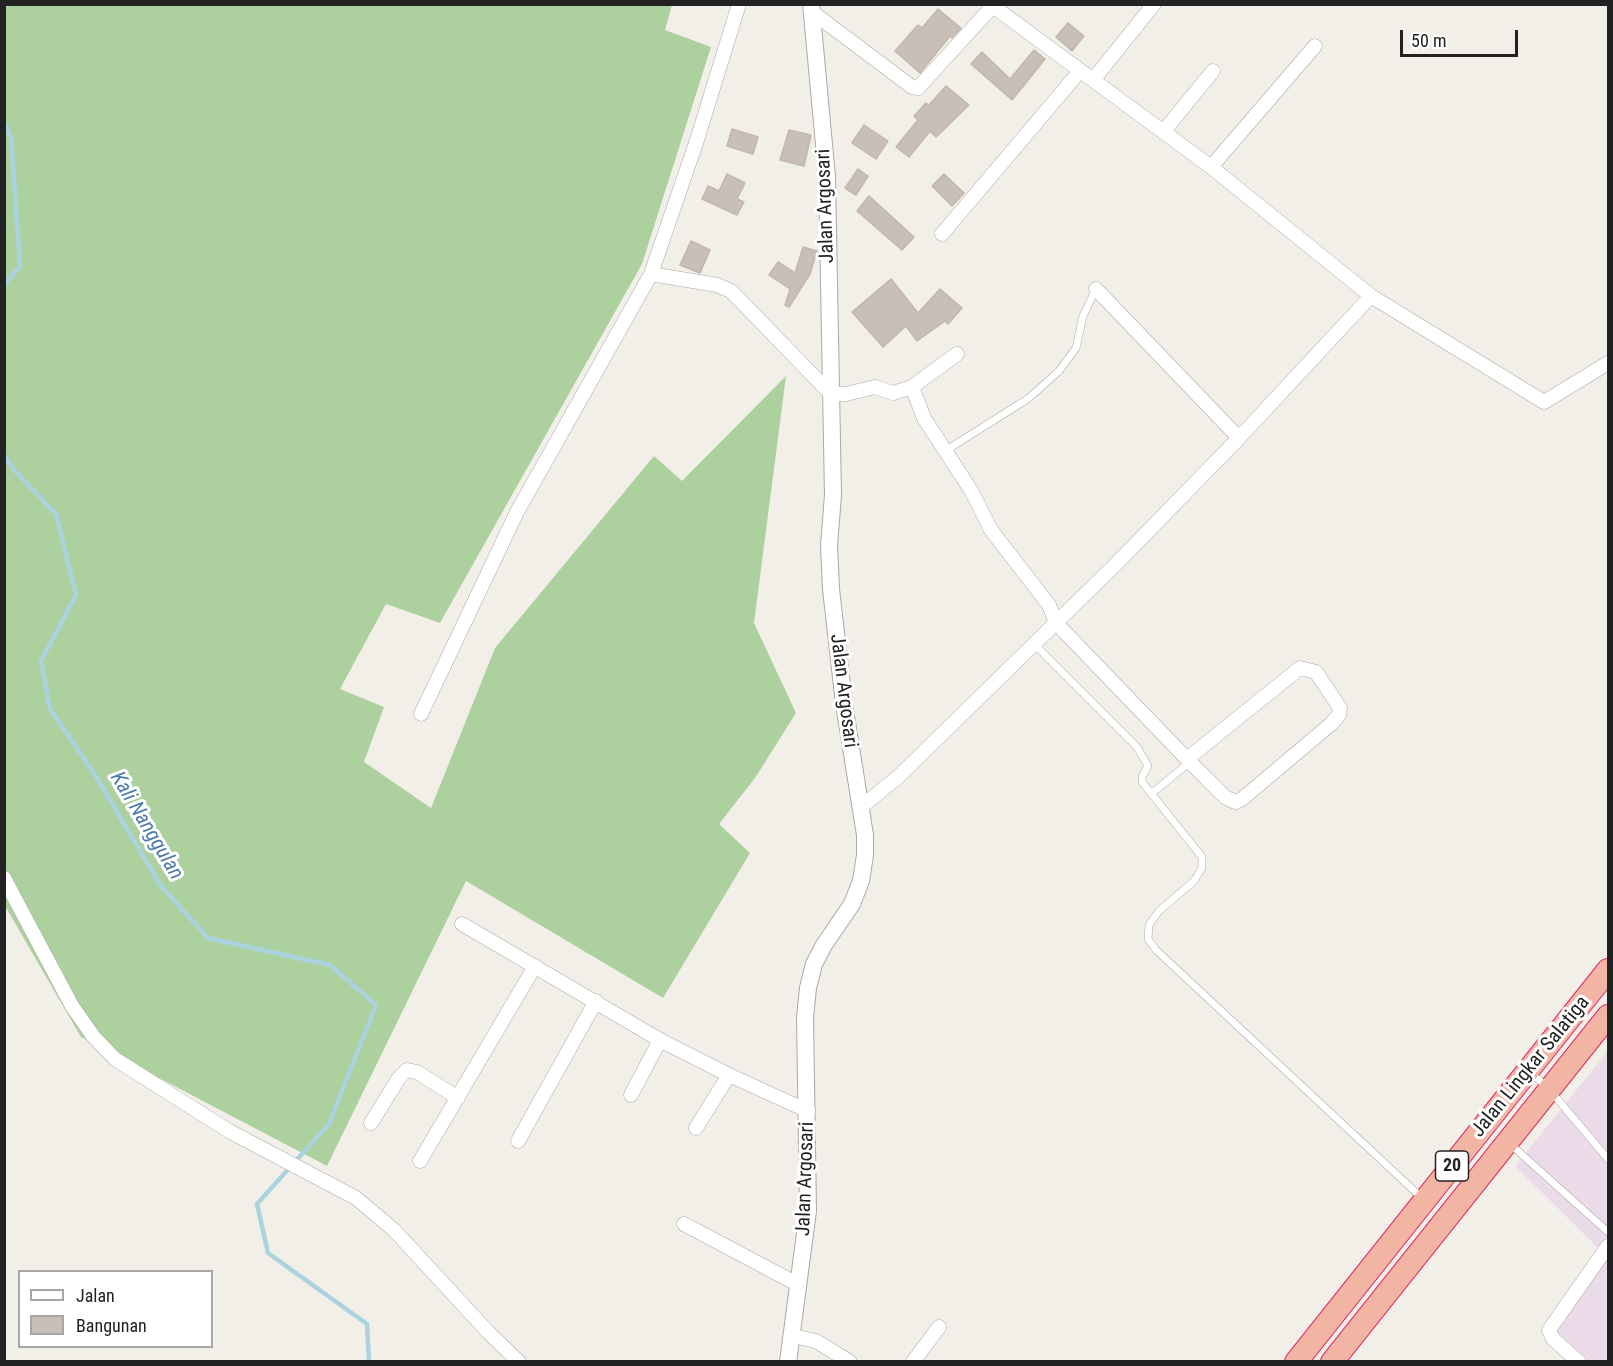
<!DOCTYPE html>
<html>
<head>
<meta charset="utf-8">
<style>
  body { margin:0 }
  #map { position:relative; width:1613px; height:1366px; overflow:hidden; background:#f2efe9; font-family:"Roboto Condensed",sans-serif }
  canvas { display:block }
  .frame { position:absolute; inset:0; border:6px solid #222; pointer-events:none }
  .legend { position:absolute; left:18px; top:1270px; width:195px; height:78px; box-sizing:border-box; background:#fff; border:2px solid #a7a7a7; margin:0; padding:8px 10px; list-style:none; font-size:18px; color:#222 }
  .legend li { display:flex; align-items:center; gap:12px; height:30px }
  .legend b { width:30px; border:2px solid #a7a7a7 }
  .scale { position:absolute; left:1400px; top:30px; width:118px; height:27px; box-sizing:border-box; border:3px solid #222; border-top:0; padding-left:8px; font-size:18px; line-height:21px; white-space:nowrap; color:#222; -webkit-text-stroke:4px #fff; paint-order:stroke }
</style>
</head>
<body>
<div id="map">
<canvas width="1613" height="1366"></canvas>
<div class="frame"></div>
<ul class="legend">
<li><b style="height:8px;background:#fff"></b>Jalan</li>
<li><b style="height:16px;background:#c7bfb8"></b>Bangunan</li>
</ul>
<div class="scale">50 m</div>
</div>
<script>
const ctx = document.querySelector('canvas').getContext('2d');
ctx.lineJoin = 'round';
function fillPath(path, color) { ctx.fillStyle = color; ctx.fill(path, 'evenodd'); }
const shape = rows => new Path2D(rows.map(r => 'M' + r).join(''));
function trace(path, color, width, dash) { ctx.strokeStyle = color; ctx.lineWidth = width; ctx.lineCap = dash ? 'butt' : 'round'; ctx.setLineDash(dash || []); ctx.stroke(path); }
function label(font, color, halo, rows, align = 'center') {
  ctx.font = font + ' "Roboto Condensed",sans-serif'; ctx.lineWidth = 6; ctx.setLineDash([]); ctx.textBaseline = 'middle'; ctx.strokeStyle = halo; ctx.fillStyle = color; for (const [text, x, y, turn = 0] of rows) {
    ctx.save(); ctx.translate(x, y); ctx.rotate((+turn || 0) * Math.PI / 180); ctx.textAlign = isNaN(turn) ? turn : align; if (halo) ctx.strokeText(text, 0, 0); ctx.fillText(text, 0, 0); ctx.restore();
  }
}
fillPath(shape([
  [1608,1051,1608,1361,1585,1361,1550,1331,1606,1256,1515,1166]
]), '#ebdbe8');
fillPath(shape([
  [4,5,672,5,665,30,711,47,642,264,440,623,386,604,340,689,384,707,364,762,431,808,495,648,654,456,682,481,786,376,754,623,796,713,755,778,719,824,750,853,663,998,466,881,327,1166,81,1037,5,906]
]), '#add19e');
trace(shape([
  [4,123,11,137,20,266,4,285],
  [4,455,14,470,56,514,76,595,41,661,50,709,94,773,161,886,208,938,330,965,376,1005,329,1124,257,1204,268,1253,367,1324,369,1362]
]), '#aad3df', 4.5);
const building = shape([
  [938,9,961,28,952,38,950,36,920,73,895,51,918,25,922,28,938,9],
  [1068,23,1084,36,1072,51,1056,37,1068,23],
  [1034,50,1045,59,1012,100,971,64,982,52,1010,79,1034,50],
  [946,86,969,105,936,137,930,131,909,157,896,147,918,120,914,116,926,103,929,105,946,86],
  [864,125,888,141,876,159,852,143,864,125],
  [732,129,758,137,753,154,727,146,732,129],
  [789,130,811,135,804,166,780,160,789,130],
  [858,169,868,176,856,195,845,188,858,169],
  [727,174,745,183,737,199,744,202,737,215,702,199,708,186,719,191,727,174],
  [944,174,964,193,952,206,932,186,944,174],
  [869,196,914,237,902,250,857,211,869,196],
  [691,241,710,250,700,273,680,265,691,241],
  [803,247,817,251,810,274,789,307,785,305,790,289,769,275,778,262,795,273,803,247],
  [891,279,918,313,940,289,962,308,948,324,945,321,917,341,906,326,883,347,852,312,891,279]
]);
fillPath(building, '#c7bfb8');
trace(building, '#c4b6ab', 1.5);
const service = shape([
  [945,451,1029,398,1059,371,1076,348,1083,316,1096,289],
  [1034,644,1137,747,1148,766,1142,777,1142,782,1202,857,1202,868,1194,881,1159,911,1149,925,1148,939,1156,950,1422,1198],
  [1151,794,1190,762],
  [1530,1072,1548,1088,1608,1159],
  [1509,1143,1608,1232]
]);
const minor = shape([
  [812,12,912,87,918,88,992,7],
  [1093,80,1154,4],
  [1163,132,1213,71],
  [1211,167,1315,46],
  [942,234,1080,71],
  [651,274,717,285,731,291,831,394,846,394,875,387,893,393,912,387,957,354],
  [1096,289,1239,438],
  [1371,296,1544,402,1608,363],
  [912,387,924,418,972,492,991,530,1049,605,1056,623,1187,759,1225,797,1235,802,1242,799,1331,724,1339,715,1340,708,1316,672,1300,668,1187,759],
  [421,714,517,512,651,274,697,140,739,4],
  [861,807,898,777,1116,564,1239,438,1371,296,1211,167,990,4],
  [4,878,72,1006,93,1036,115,1059,229,1131,356,1198,394,1230,488,1332,519,1362],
  [462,924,660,1040,729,1075,808,1111],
  [631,1095,660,1040],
  [371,1123,399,1078,407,1070,417,1072,458,1098],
  [696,1128,729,1075],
  [518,1141,596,1001],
  [420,1161,535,966],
  [684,1224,799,1285],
  [793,1336,816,1341,850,1362],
  [913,1362,939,1327],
  [1579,1362,1553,1339,1549,1330,1608,1246]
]);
const tertiary = shape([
  [788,1362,808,1211,805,1018,808,988,814,964,824,945,852,904,861,881,865,855,865,835,844,704,831,589,829,546,833,495,827,177,811,4]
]);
const trunk = shape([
  [1296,1362,1608,970],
  [1332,1362,1608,1016]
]);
trace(service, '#a9a9a9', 8);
trace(minor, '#a9a9a9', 15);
trace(tertiary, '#a9a9a9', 18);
trace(trunk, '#dc2a67', 24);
trace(service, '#fff', 7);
trace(minor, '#fff', 14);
trace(tertiary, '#fff', 16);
trace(trunk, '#f2b4a3', 22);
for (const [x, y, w] of [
  [1452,1166,33]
]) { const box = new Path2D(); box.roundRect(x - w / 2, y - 15, w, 30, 4.5); ctx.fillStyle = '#fff'; ctx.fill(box); trace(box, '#222', 1.5); }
label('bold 18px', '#222', null, [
  ["20",1452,1166]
]);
label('20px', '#222', '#fff', [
  ["Jalan Argosari",826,206,-92],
  ["Jalan Argosari",843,691,83],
  ["Jalan Lingkar Salatiga",1531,1067,-51],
  ["Jalan Argosari",806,1179,-88]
]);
label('italic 21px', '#4a7aab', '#fff', [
  ["Kali Nanggulan",146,826,59]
]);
</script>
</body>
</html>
